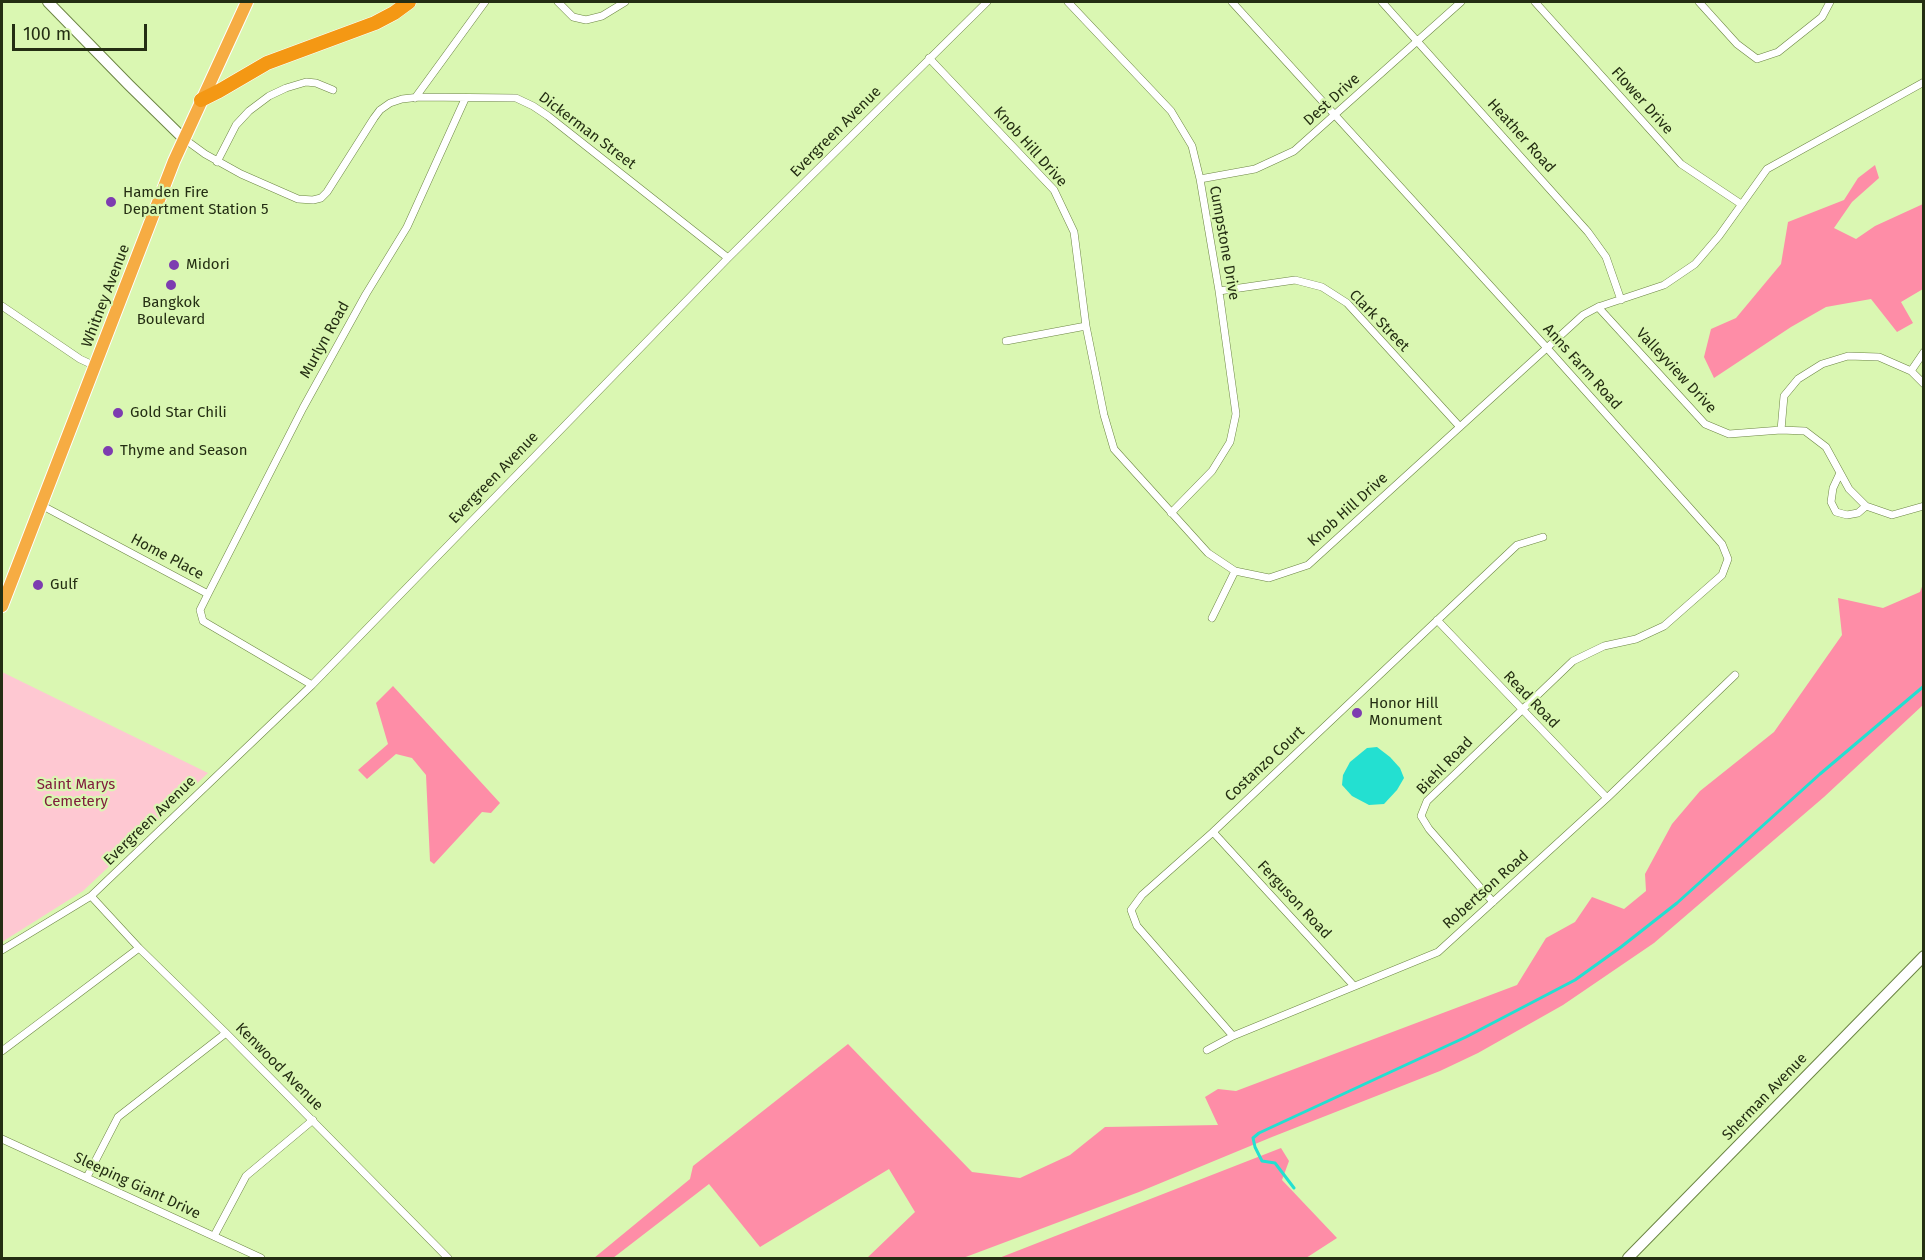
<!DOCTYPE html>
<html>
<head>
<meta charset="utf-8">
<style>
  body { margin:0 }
  #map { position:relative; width:1925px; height:1260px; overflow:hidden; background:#daf7b2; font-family:"Fira Sans",sans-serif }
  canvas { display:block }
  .frame { position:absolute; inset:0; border:3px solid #242e13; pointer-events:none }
  .scale { position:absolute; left:12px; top:24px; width:135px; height:27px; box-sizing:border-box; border:3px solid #242e13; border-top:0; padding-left:8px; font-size:18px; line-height:21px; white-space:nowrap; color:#242e13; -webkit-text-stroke:4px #daf7b2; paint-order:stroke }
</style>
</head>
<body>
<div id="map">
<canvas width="1925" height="1260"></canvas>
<div class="frame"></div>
<div class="scale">100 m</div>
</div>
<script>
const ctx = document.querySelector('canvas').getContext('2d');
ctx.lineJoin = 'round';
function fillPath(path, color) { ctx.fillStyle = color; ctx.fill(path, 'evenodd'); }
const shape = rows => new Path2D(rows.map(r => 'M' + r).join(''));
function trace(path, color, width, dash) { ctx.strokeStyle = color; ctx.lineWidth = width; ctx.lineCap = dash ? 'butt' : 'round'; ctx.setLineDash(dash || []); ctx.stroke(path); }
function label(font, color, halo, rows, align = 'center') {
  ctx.font = font + ' "Fira Sans",sans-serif'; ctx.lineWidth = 4.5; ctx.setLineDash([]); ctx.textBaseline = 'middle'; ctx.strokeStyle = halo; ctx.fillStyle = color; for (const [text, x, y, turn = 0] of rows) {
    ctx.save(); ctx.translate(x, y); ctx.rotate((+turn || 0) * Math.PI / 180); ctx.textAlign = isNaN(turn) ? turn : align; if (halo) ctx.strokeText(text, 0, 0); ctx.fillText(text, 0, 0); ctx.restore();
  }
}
fillPath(shape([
  [2,672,208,773,83,891,2,942]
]), '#fec8d2');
fillPath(shape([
  [1875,165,1879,178,1852,202,1834,228,1856,239,1875,226,1923,204,1923,289,1901,302,1913,323,1897,332,1871,299,1826,307,1791,327,1714,378,1704,357,1711,329,1736,318,1781,264,1788,222,1844,200,1858,178],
  [1923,584,1923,705,1824,797,1654,943,1563,1005,1478,1053,1440,1071,1272,1137,1139,1192,963,1258,867,1258,915,1212,889,1169,760,1247,709,1184,613,1258,594,1258,690,1179,693,1166,848,1044,972,1172,1020,1178,1070,1155,1105,1127,1218,1125,1205,1097,1218,1089,1236,1091,1517,985,1546,938,1575,922,1592,897,1624,909,1646,891,1645,874,1672,824,1700,791,1774,732,1842,635,1838,598,1883,608,1920,592],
  [393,686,500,803,491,813,482,812,434,864,430,861,426,775,412,758,396,754,367,779,358,770,388,744,376,703],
  [1281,1148,1289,1161,1282,1180,1337,1238,1306,1258,999,1258]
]), '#fe8da7');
fillPath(shape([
  [1377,747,1390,757,1400,768,1404,778,1397,790,1384,804,1369,805,1352,796,1342,785,1343,775,1350,762,1367,748]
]), '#23e0d1');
trace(shape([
  [1294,1188,1275,1163,1262,1161,1255,1147,1253,1138,1259,1133,1466,1037,1575,980,1621,947,1677,903,1820,774,1924,686]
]), '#23e0d1', 3);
const minor = shape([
  [558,2,573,17,586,20,602,16,625,2],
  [1068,2,1171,111,1192,146,1200,179,1219,291,1236,414,1230,442,1212,471,1171,513],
  [1232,2,1547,348,1722,544,1728,559,1722,575,1664,626,1636,639,1604,646,1573,661,1427,801,1421,816,1429,829,1493,902],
  [1382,2,1588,232,1606,257,1621,300],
  [1535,2,1681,164,1741,204],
  [1699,2,1737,44,1757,59,1778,52,1822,17,1830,2],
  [929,58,1054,190,1074,232,1086,326,1104,415,1114,449,1208,553,1235,571,1269,578,1308,565,1583,315,1598,307,1664,285,1695,264,1719,236,1767,169,1924,82],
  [415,98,485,2],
  [183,138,205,154,241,174,298,199,313,200,321,198,327,192,374,118,380,110,390,103,402,99,420,97,516,98,533,106,548,116,728,258],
  [217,162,236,125,249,111,269,96,286,88,306,82,316,83,333,90],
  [1200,179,1255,169,1294,151,1461,2],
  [1219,291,1295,280,1322,287,1347,303,1460,427],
  [2,306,80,359,95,366],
  [1598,307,1705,424,1729,434,1781,430,1805,431,1826,447,1849,489,1866,506,1892,515,1924,506],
  [1006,341,1086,326],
  [1911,371,1924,352],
  [1781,430,1784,396,1798,379,1822,364,1848,356,1879,357,1911,371,1924,384],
  [1840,473,1833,488,1831,502,1836,512,1847,515,1858,513,1866,506],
  [41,505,208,594,200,610,203,621,312,685],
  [208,594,303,408,366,294,407,227,465,99],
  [1212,618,1235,571],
  [1437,620,1607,798],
  [1213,832,1354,986],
  [91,896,139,948,226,1033,448,1258],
  [2,950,91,896,312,685,728,258,987,2],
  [1233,1036,1137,926,1131,910,1142,895,1213,832,1517,545,1543,537],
  [1207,1050,1233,1036,1438,952,1607,798,1735,675],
  [2,1051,139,948],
  [2,1139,261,1258],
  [87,1177,118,1117,226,1033],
  [214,1236,246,1176,313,1120]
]);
const secondary = shape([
  [48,2,129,85,183,138],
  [1628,1258,1924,956]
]);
const trunk = shape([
  [2,606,174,161,247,2]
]);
const motorway = shape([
  [201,100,219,91,267,63,375,23,394,13,409,2]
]);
trace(minor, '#6c8544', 8);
trace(secondary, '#6c8544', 12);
trace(trunk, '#fff', 14);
trace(motorway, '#fff', 15);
trace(minor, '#fff', 7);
trace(secondary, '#fff', 10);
trace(trunk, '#f6ac43', 12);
trace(motorway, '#f49814', 14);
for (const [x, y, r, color] of [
  [111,202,6,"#7d3cb0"],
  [174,265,6,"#7d3cb0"],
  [171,285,6,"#7d3cb0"],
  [118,413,6,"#7d3cb0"],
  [108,451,6,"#7d3cb0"],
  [38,585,6,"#7d3cb0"],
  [1357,713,6,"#7d3cb0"]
]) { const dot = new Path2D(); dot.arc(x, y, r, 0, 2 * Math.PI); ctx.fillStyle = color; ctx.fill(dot); trace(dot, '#daf7b2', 2); }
label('15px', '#242e13', '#daf7b2', [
  ["Dest Drive",1332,100,-42],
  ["Flower Drive",1642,101,48],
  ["Dickerman Street",587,131,37],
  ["Evergreen Avenue",836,132,-45],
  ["Heather Road",1521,136,48],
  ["Knob Hill Drive",1030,147,48],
  ["Cumpstone Drive",1224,243,80],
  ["Whitney Avenue",106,296,-69],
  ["Clark Street",1379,321,46],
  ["Murlyn Road",325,340,-61],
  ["Anns Farm Road",1582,367,48],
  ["Valleyview Drive",1676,371,47],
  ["Evergreen Avenue",494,478,-46],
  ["Knob Hill Drive",1348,510,-42],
  ["Home Place",167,557,28],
  ["Read Road",1531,700,46],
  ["Costanzo Court",1265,764,-43],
  ["Biehl Road",1445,766,-46],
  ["Evergreen Avenue",150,821,-44],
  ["Robertson Road",1486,890,-42],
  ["Ferguson Road",1294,900,47],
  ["Kenwood Avenue",279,1067,45],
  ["Sherman Avenue",1765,1097,-46],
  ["Sleeping Giant Drive",137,1186,25]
]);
label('15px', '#242e13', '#daf7b2', [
  ["Hamden Fire",123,193],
  ["Department Station 5",123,210],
  ["Midori",186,265],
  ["Bangkok",171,303,"center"],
  ["Boulevard",171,320,"center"],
  ["Gold Star Chili",130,413],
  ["Thyme and Season",120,451],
  ["Gulf",50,585],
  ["Honor Hill",1369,704],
  ["Monument",1369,721]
], 'left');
label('15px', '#801d3d', '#daf7b2', [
  ["Saint Marys",76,785],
  ["Cemetery",76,802]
]);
</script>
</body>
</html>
